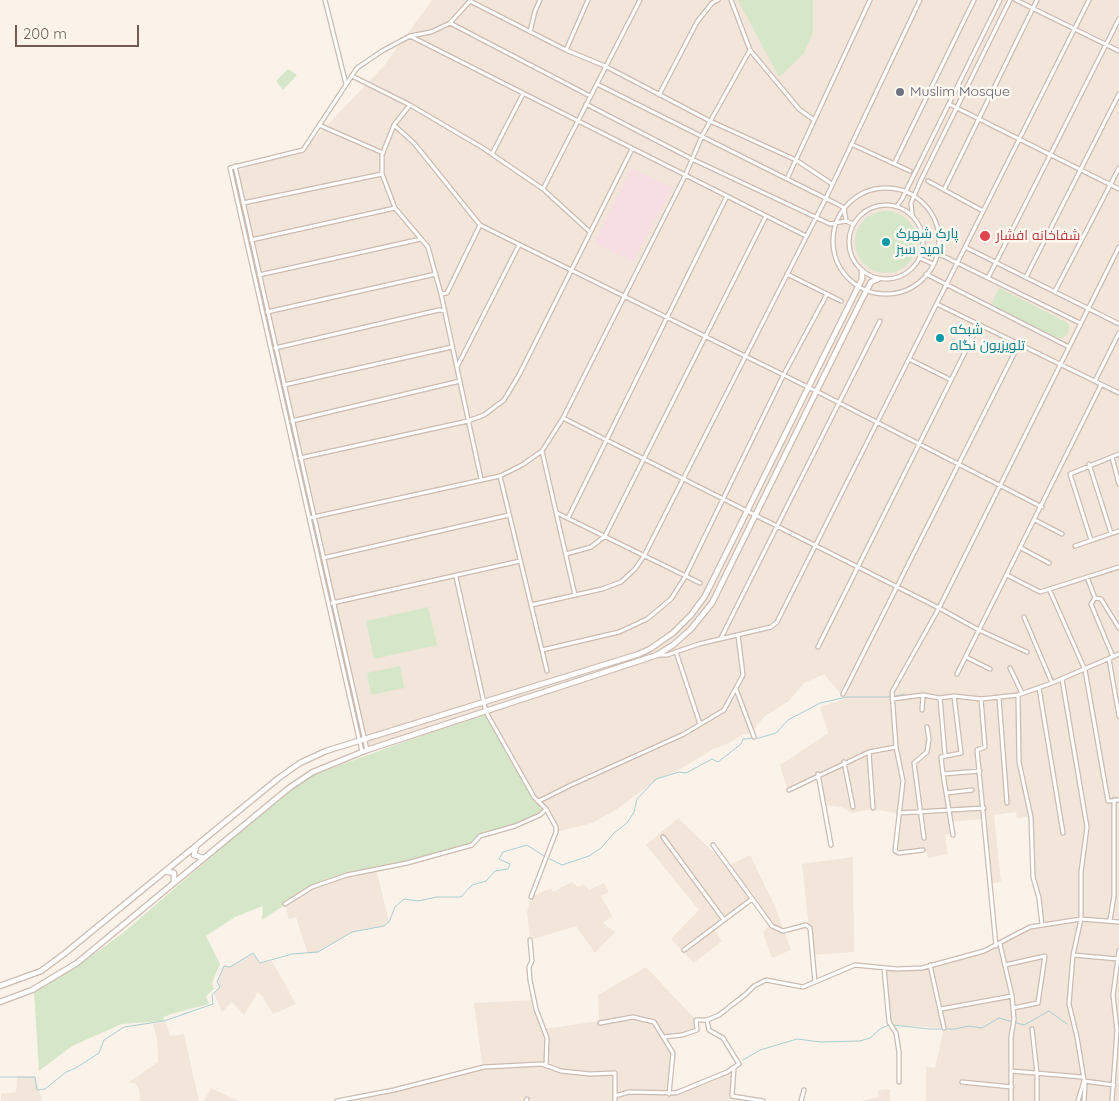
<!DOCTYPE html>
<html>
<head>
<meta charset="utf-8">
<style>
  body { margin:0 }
  #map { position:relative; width:1119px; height:1101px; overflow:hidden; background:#fbf3ea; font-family:Quicksand,sans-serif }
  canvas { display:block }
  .scale { position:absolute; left:15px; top:25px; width:124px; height:22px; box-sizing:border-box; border:2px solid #735b4f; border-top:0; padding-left:6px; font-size:15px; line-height:18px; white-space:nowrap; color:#735b4f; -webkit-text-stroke:4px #fdf8f0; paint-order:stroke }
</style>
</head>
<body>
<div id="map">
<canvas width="1119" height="1101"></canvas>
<div class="scale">200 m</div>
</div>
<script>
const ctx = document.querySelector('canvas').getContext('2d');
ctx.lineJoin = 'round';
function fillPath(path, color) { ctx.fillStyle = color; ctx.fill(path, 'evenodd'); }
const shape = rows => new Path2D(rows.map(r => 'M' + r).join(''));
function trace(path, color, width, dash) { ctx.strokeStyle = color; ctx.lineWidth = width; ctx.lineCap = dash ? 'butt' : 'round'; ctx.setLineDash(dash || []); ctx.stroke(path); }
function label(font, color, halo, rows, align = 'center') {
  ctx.font = font + ' Quicksand,Cairo,sans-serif'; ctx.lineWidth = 5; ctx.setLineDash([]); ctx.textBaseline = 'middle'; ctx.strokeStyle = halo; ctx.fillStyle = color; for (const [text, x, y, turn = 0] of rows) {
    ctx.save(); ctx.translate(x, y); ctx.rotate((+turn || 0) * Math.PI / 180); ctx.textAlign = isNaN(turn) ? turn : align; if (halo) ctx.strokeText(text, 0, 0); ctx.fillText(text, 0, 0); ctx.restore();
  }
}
fillPath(shape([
  [432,0,1119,0,1119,1101,926,1101,926,1067,935,1068,944,1028,891,1025,889,1022,884,968,922,968,976,954,1030,927,1042,925,1041,907,1033,877,1031,817,1017,818,1016,812,994,815,1001,882,991,883,983,819,949,822,951,833,945,835,948,854,928,858,925,848,899,850,897,813,872,809,852,813,841,807,825,805,819,776,787,788,780,765,828,733,820,707,845,699,824,674,804,683,789,701,765,716,751,733,742,735,727,744,713,749,677,771,658,779,617,809,592,823,556,832,546,809,534,797,486,712,366,754,236,171,307,146,384,66],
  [678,818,728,866,750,855,774,904,791,950,772,958,763,933,768,926,750,899,712,926,722,941,694,963,671,939,699,910,646,845],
  [853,857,854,952,812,955,802,864],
  [376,869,389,922,384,926,352,932,318,952,308,954,296,917,289,919,285,904,312,887],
  [572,882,578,887,584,884,589,890,604,883,609,892,601,896,612,916,603,923,615,932,595,953,576,926,530,940,527,912,531,897,551,888,553,892],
  [253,953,260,963,272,961,296,1004,273,1014,263,997,258,992,244,1015,232,1002,222,1012,214,993,220,987,217,982,224,966,230,967],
  [646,967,696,1020,697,1030,664,1037,673,1059,669,1091,676,1093,733,1068,731,1096,760,1101,341,1101,483,1070,474,1003,534,1000,545,1029,599,1021,598,995],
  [166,1022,170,1036,184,1034,199,1101,140,1101,139,1089,135,1083,129,1082,158,1062,157,1038,153,1024],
  [17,1076,35,1077,42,1101,1,1101,1,1094,16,1092],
  [211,1088,238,1101,204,1101],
  [890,1089,890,1101,861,1101,879,1097,878,1090]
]), '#f2e5d9');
fillPath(shape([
  [631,168,673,187,633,262,594,243],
  [984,226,991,230,989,235,993,237,991,243,988,242,986,246,976,241]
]), '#f7dee2');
fillPath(shape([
  [738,0,813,0,813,32,804,53,779,77],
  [288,69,297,75,283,90,276,81],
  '855 242a31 31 0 1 1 62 0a31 31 0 1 1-62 0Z',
  [999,288,1066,322,1069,325,1068,334,1062,338,1058,338,991,305],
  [428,607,437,645,374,659,366,621],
  [400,666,404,688,371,695,367,673],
  [486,712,534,797,546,809,540,815,515,826,481,836,472,845,407,863,347,875,312,887,262,920,263,906,235,917,206,936,220,964,212,983,214,989,206,996,209,1004,171,1014,164,1017,163,1021,122,1024,72,1046,39,1071,34,992,76,967,123,933,264,811,313,775]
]), '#d6e7c9');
trace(shape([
  [896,696,904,694],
  [548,858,562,865,589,856,601,848,614,833,627,823,634,812,637,799,656,779,679,772,686,773,712,759,718,762,741,744,743,739,759,738,776,733,788,720,820,703,847,697,891,697],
  [893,1025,929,1029,955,1029,969,1026,982,1028,999,1018,1024,1025,1049,1011,1067,1024],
  [743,1060,760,1050,797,1039,820,1042,860,1041,870,1038,880,1029,889,1025],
  [0,1077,35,1077,37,1090,45,1089,66,1072,76,1068,99,1053,104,1040,124,1027,164,1021,213,1004,212,995,220,987,217,982,224,966,230,967,253,953,260,963,292,954,318,952,352,932,384,926,389,922,395,907,404,899,418,901,437,897,461,897,472,885,486,881,495,871,508,869,510,864,499,859,503,852,527,845,544,856],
  [688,1086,726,1071],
  [673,1091,685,1088]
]), '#a7ced3', 1);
const minor = shape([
  [325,0,346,84],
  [731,0,750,50,799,109,814,120],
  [1016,0,1119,51],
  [450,23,590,96],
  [530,32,535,11,540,0],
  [410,36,806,236],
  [566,50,588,0],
  [352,76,410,105,483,148,543,189,590,232],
  [597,84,839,205,844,208,846,221],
  [659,95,697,22,712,3,718,0],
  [586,104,692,159,830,224,846,221,853,224],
  [949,104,1119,189],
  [410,105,394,125,382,155,382,174,395,208,428,247,441,294,481,479],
  [319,125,383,153],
  [394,125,414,143,480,225,822,394,1042,507],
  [851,144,910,171],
  [492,154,523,94],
  [894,164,974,0],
  [235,166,367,750],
  [787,179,870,0],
  [928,181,983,211],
  '833 241a53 53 0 1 1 106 0a53 53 0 1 1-106 0Z',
  [543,189,640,0],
  [944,190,1037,0],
  [243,203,382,174],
  '849 242a37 37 0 1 1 74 0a37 37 0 1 1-74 0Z',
  [897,206,902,199,1000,0],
  [912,214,911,203,920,182,1010,0],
  [251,240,395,208],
  [965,247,1119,324],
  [937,253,1080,323],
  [920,258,933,264],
  [787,274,841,301],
  [926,274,1069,347],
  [259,275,421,239],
  [1026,277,1119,94],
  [988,278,1119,19],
  [1055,291,1119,168],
  [441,294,447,293,480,225],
  [937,304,1119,393],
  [267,312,436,274],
  [275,348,439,310,445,311],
  [909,359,951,380],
  [457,367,519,245],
  [1095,381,1119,333],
  [284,385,452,347],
  [563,418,939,608,979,630,1027,652],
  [292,421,460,381],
  [542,451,575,595],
  [1112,457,1119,484],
  [300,458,468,421,484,415,504,400,519,375,632,149],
  [1089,464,1111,533],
  [500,476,547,671],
  [557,513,700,583],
  [309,518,500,476,522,465,542,451,563,418,685,176,702,136,750,50],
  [568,518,727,196],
  [1035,520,1062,534],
  [1091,540,1070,474,1119,454],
  [1075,546,1119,531],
  [1021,548,1049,563],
  [566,554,591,547,605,536,766,216],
  [323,558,509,515],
  [1007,575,1040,592,1119,567],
  [456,577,486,712,534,797,546,809,556,827,556,832,531,897],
  [1087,577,1095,598,1091,604,1113,657],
  [1050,591,1085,670,1108,801,1119,800],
  [1095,598,1101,599,1119,628],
  [332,603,520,561],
  [531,605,602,589,621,582,635,569,644,556,826,198,920,0],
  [1024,617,1052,683],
  [721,638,880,321],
  [818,647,979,324],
  [542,650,619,632,647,619,671,599,685,577,783,376,826,296],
  [676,652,700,724],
  [657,655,667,655,699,644,771,627,777,622,1089,0],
  [966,657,990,669],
  [1109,659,1119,716],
  [1010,668,1022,693],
  [957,674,1101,385],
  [1062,679,1087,827,1081,872,1081,919,1073,955,1069,1004,1077,1037,1085,1086,1084,1101],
  [1039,688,1063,833],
  [736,689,754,737],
  [843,694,1019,344],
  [1018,695,1019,762,1031,817,1033,877,1039,898,1042,925],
  [940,698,945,755],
  [999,698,1007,803],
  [892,699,923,695,940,698,954,696,981,699,1018,695,1052,683,1119,654],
  [981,699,985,747,977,750,996,946],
  [922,710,923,695],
  [362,752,230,168,303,150,357,68,382,51,410,36,431,32,450,23,470,1,566,50,605,66,710,121,796,160,832,184],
  [869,752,873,808],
  [844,762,853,807],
  [818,774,831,845],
  [943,774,941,757,961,753,954,696],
  [789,790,869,752,896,747],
  [946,793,972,790],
  [539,801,571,785,684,734,724,710,743,675,738,635],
  [899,813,984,808],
  [953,835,943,774,980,771],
  [663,837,724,920],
  [924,838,914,763,927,752,929,739,927,727],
  [713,845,772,926,783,931,806,925,810,928,815,982],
  [923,850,899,853,895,851,903,781,896,747,892,692,939,608,1119,247],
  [285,904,312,887,347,875,407,863,472,845,480,836,515,826,540,815,546,809],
  [1110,920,1114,896,1114,800],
  [530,940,532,961,529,967,530,980,536,1009,547,1038,546,1066],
  [1000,944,1012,996,1014,1019,1011,1037,1011,1101],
  [684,950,752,899],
  [1073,955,1118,959],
  [930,965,944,1028],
  [1005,965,1045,956,1038,1003,1013,1008],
  [884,968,889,1022,896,1033,899,1052,899,1082],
  [941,1009,1012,996],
  [600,1023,633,1017,654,1022,673,1053,669,1094],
  [1032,1029,1037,1073,1037,1101],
  [664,1037,682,1035,697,1030,696,1020,707,1020,719,1015,746,994,754,986,766,980,803,987,855,965,897,969,922,968,984,951,1030,927,1081,919,1119,922],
  [734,1068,732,1096,763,1101],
  [1011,1071,1082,1077],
  [962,1082,1012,1087],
  [615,1096,629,1092,676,1093,727,1072,739,1064,723,1038,709,1030,707,1020],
  [337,1101,394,1090,484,1067,542,1064,561,1071,590,1074,615,1073,615,1101],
  [526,1101,527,1099],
  [801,1101,804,1090],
  [1078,1101,1084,1081,1114,1085],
  [1112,1101,1117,1030,1113,995,1119,951]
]);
const tertiary = shape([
  [196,846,194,855,203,858],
  [165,871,174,873,174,882],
  [0,986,41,971,64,954,280,777,300,763,326,751,639,654,650,649,673,633,691,615,705,596,862,279,862,271],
  [0,1002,32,990,77,963,289,788,313,772,367,750,657,655,673,645,691,629,712,603,862,299,871,282,878,279]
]);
trace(minor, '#ccbbb0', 5.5);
trace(tertiary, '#ccbbb0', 7);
trace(minor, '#fff', 3);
trace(tertiary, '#fff', 4.5);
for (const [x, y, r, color] of [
  [900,92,5,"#6b7280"],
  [985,236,6,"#e0444e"],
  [886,242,5,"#0f9aa8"],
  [940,338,5,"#0f9aa8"]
]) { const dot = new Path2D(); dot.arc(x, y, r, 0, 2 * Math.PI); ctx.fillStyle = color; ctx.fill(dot); trace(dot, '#fdf8f0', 2); }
label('14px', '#5b616d', '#fdf8f0', [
  ["Muslim Mosque",910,92]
], 'left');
label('14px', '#0d838f', '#fdf8f0', [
  ["پارک شهرک",896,234],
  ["امید سبز",896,250],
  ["شبکه",950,330],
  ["تلویزیون نگاه",950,346]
], 'left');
label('14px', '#be3a42', '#fdf8f0', [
  ["شفاخانه افشار",996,236]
], 'left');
</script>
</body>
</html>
